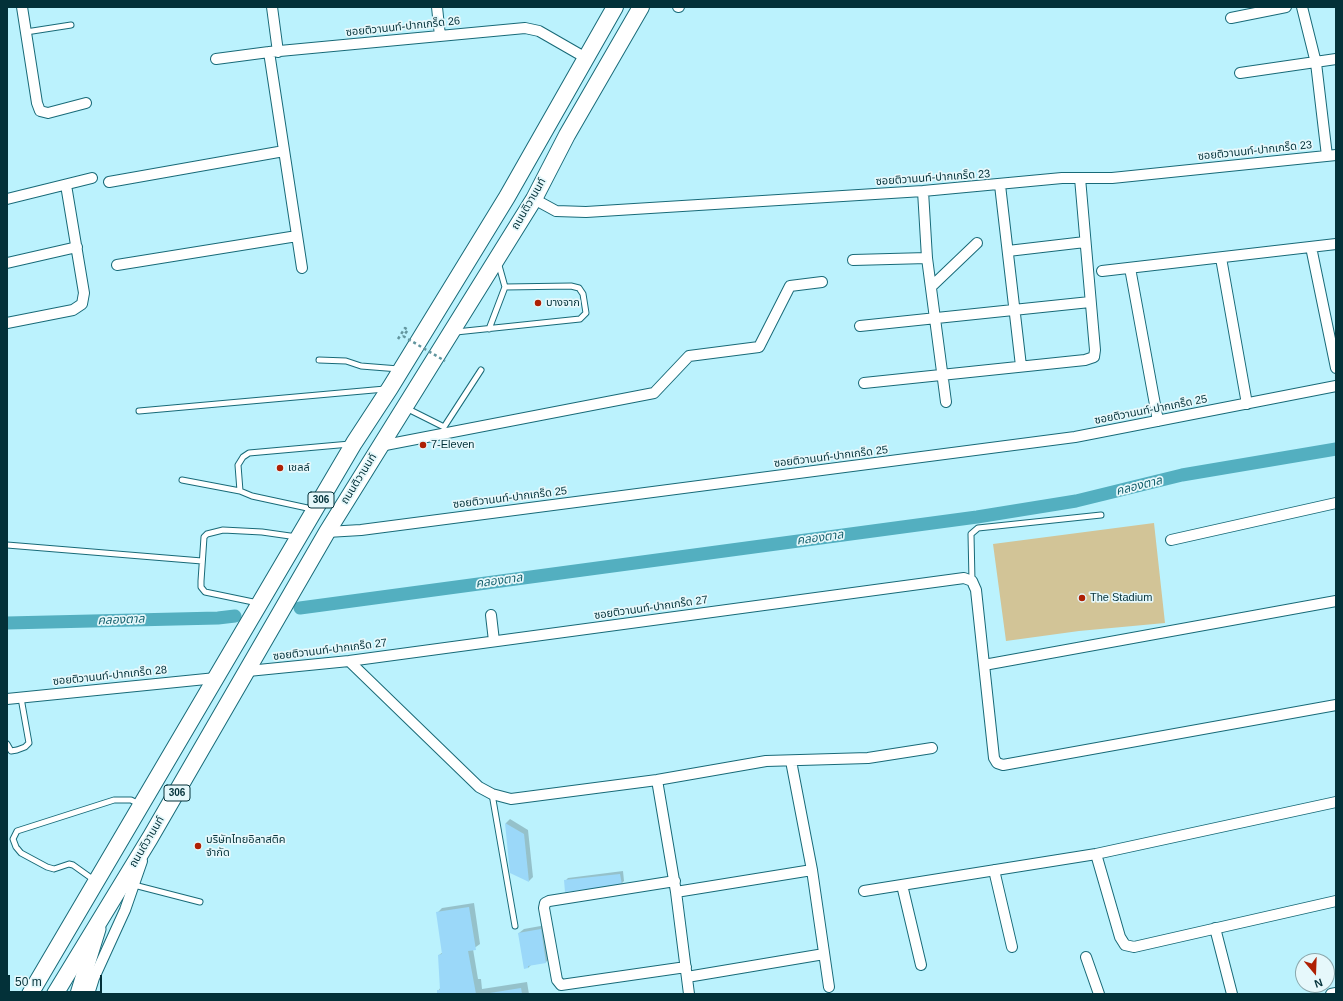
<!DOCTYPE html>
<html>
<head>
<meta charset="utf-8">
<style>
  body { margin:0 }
  #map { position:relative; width:1343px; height:1001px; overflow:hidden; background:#bbf2fd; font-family:Helvetica,sans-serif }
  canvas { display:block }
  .frame { position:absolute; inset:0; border:8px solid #033139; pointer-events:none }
  .north { position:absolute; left:1295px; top:953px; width:40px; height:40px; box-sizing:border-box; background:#e6f8fb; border:1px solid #8ba8ad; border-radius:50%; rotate:161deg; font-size:11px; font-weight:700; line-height:16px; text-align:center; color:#033139 }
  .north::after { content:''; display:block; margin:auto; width:14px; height:18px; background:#ae2004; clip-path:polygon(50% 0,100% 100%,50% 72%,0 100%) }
  .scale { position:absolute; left:8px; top:975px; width:94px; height:18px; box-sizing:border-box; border:2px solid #033139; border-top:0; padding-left:5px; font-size:12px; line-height:14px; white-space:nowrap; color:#033139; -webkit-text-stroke:3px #e6f8fb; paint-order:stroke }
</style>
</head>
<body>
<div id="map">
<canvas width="1343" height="1001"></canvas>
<div class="frame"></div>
<div class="north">N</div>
<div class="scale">50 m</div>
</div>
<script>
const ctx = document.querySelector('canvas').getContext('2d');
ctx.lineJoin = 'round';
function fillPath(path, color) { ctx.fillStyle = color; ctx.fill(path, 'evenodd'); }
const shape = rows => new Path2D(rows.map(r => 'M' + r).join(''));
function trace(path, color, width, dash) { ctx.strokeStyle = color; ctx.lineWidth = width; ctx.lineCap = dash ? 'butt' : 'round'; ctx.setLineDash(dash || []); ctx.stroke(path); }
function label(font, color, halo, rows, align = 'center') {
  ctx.font = font + ' Helvetica,"Noto Sans Thai",sans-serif'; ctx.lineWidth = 3.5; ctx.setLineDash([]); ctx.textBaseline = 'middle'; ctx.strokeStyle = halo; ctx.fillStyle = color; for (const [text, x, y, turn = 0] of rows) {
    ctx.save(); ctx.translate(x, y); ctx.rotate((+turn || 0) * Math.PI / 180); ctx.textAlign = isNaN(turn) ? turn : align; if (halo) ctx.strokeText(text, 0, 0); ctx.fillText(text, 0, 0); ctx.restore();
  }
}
fillPath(shape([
  [1154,523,1165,623,1079,631,1006,641,993,544]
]), '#d2c497');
fillPath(shape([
  [510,819,528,830,533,877,529,881,511,872,506,823],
  [623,871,624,881,621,884,565,881,568,878],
  [474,903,480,944,473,949,478,979,481,979,482,989,527,982,529,994,534,993,535,994,438,994,438,991,441,987,439,955,443,952,437,913,442,908],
  [546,925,550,958,546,962,531,965,528,968,519,933,524,929]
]), '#0003');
trace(shape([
  [300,608,977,517,1076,501,1182,475,1336,449],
  [7,623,218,618,235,616]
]), '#53afc0', 13);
fillPath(shape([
  [505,823,524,834,529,882,510,873],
  [620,874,622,885,565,892,564,880],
  [469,907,476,950,468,951,476,994,437,994,437,990,440,990,438,955,442,954,436,912],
  [541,929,546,963,528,966,528,968,524,969,518,933],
  [521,988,522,994,490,994,490,993]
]), '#9bd8f9');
const lane = shape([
  [26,32,71,25],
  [489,329,505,287],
  [456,332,580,319,586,313,583,294,579,288,571,286,505,287,498,262],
  [319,360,346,361,361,366,399,369],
  [406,408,444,427,481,370],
  [139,411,385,389],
  [182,480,240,491],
  [312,509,252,496,240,491,238,465,243,457,249,453,350,444],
  [7,545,202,561],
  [972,581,971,534,978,528,1101,515],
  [258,603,205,592,201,587,201,581,204,537,207,534,223,530,262,532,297,537],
  [7,744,11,751,17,750,25,747,29,743,21,698],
  [492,794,515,926],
  [94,880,73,865,69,864,54,869,47,867,21,853,16,847,13,839,17,831,114,800,131,800,139,804],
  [134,885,200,902]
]);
const street = shape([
  [22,7,37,103,40,111,48,113,86,103],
  [272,7,278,52],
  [437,7,440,36],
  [678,7,679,7],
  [1302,7,1316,63,1327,156],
  [1231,18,1286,7],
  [269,52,302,268],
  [216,59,269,52,525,28,539,31,586,58],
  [1240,73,1336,59],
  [109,182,284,151],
  [1000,185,1021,366],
  [923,191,927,258,946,402],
  [7,199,92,178],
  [534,199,556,211,586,212,923,191,1062,178,1112,178,1336,155],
  [1311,247,1336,368],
  [1008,251,1085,242],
  [1221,258,1247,404],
  [853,260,927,258],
  [7,263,77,247],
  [117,265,297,236],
  [1130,268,1158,421],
  [1102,271,1336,244],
  [932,286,977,243],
  [7,323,73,310,82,304,84,293,66,185],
  [860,326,1090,302],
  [864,383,1085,360,1094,357,1095,350,1080,178],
  [380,446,654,393,689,356,759,347,790,286,822,282],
  [327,532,361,530,1075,437,1336,386],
  [1171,540,1336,503],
  [491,615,494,641],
  [349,661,479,787,492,794,511,799,657,780,766,761,868,758,932,748],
  [984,665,1336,601],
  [248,671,349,661,964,578,972,581,976,590,994,758,997,763,1003,765,1336,705],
  [7,699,216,678],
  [791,761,812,870,829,987],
  [657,780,676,892,689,994],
  [1096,854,1120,937,1125,945,1134,947,1336,901],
  [994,870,1012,947],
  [675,881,549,901,545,903,544,908,557,980,561,985,686,967],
  [902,885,921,965],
  [864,891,1096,854,1336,802],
  [676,892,812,870],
  [1215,928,1232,994],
  [1086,957,1099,994],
  [687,977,824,954],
  [89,994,94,978,125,910,142,861],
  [1331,994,1336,993]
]);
const secondary = shape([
  [78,994,98,929]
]);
const primary = shape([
  [30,994,354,443,390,388,507,197,615,7],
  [55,994,150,838,327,532,534,199,567,135,641,7]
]);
trace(lane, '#186a78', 7);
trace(street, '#186a78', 12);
trace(secondary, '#186a78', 17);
trace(primary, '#186a78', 18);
trace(shape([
  [398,339,405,328,408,330,403,336]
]), '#62959e', 2.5, [3, 3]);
trace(lane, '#fff', 5);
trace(street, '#fff', 10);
trace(secondary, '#fff', 15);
trace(primary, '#fff', 16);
trace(shape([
  [403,336,445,361]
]), '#62959e', 2.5, [3, 3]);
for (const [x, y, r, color] of [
  [538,303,4,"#ae2004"],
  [423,445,4,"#ae2004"],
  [280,468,4,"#ae2004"],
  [1082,598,4,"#ae2004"],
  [198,846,4,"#ae2004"]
]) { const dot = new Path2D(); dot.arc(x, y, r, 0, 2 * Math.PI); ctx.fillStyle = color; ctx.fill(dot); trace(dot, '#e6f8fb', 1.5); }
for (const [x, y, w] of [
  [321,500,26],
  [177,793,26]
]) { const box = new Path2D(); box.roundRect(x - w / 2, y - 8, w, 16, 3); ctx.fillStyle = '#e6f8fb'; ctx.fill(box); trace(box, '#033139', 1); }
label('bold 10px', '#033139', null, [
  ["306",321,500],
  ["306",177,793]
]);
label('11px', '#033139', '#e6f8fb', [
  ["ซอยติวานนท์-ปากเกร็ด 26",403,27,-6],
  ["ซอยติวานนท์-ปากเกร็ด 23",1255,151,-6],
  ["ซอยติวานนท์-ปากเกร็ด 23",933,178,-4],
  ["ถนนติวานนท์",529,204,-60],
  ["ซอยติวานนท์-ปากเกร็ด 25",1151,410,-11],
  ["ซอยติวานนท์-ปากเกร็ด 25",831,457,-7],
  ["ถนนติวานนท์",359,479,-58],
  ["ซอยติวานนท์-ปากเกร็ด 25",510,498,-7],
  ["ซอยติวานนท์-ปากเกร็ด 27",651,608,-8],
  ["ซอยติวานนท์-ปากเกร็ด 27",330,650,-7],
  ["ซอยติวานนท์-ปากเกร็ด 28",110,676,-6],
  ["ถนนติวานนท์",147,842,-59]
]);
label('11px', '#033139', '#e6f8fb', [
  ["บางจาก",546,303],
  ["7-Eleven",431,445],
  ["เชลล์",288,468],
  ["The Stadium",1090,598],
  ["บริษัทไทยอิลาสติค",206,840],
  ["จำกัด",206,853]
], 'left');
label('italic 12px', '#14606d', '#e6f8fb', [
  ["คลองตาล",1139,486,-14],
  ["คลองตาล",820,538,-8],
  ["คลองตาล",499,581,-8],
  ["คลองตาล",121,620,-2]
]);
</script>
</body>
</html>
